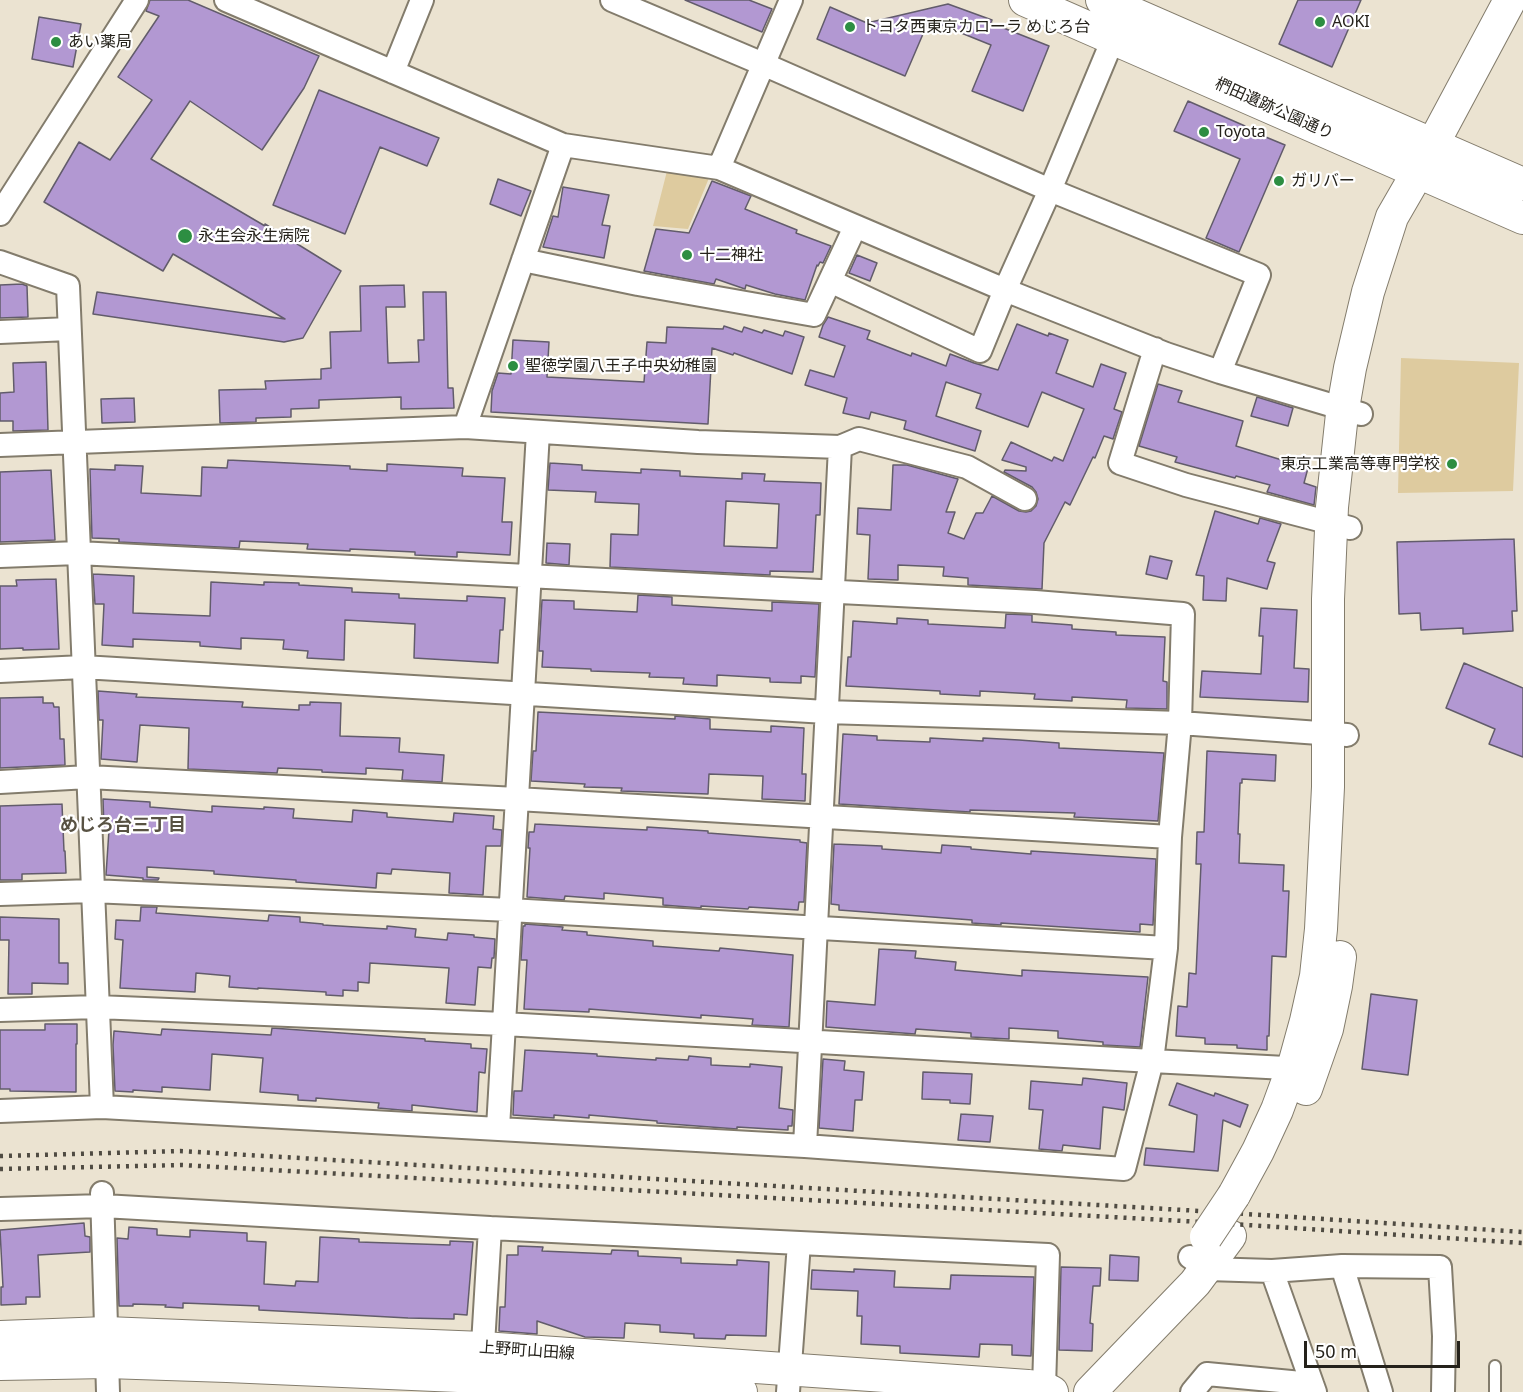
<!DOCTYPE html>
<html>
<head>
<meta charset="utf-8">
<style>
  body { margin:0 }
  #map { position:relative; width:1523px; height:1392px; overflow:hidden; background:#ebe3d1; font-family:"Noto Sans",sans-serif }
  canvas { display:block }
  .scale { position:absolute; left:1304px; top:1341px; width:156px; height:27px; box-sizing:border-box; border:3px solid #25221b; border-top:0; padding-left:8px; font-size:18px; line-height:21px; white-space:nowrap; color:#25221b; -webkit-text-stroke:4px #fff; paint-order:stroke }
</style>
</head>
<body>
<div id="map">
<canvas width="1523" height="1392"></canvas>
<div class="scale">50 m</div>
</div>
<script>
const ctx = document.querySelector('canvas').getContext('2d');
ctx.lineJoin = 'round';
function fillPath(path, color) { ctx.fillStyle = color; ctx.fill(path, 'evenodd'); }
const shape = rows => new Path2D(rows.map(r => 'M' + r).join(''));
function trace(path, color, width, dash) { ctx.strokeStyle = color; ctx.lineWidth = width; ctx.lineCap = dash ? 'butt' : 'round'; ctx.setLineDash(dash || []); ctx.stroke(path); }
function label(font, color, halo, rows, align = 'center') {
  ctx.font = font + ' "Noto Sans","Noto Sans JP",sans-serif'; ctx.lineWidth = 4.5; ctx.setLineDash([]); ctx.textBaseline = 'middle'; ctx.strokeStyle = halo; ctx.fillStyle = color; for (const [text, x, y, turn = 0] of rows) {
    ctx.save(); ctx.translate(x, y); ctx.rotate((+turn || 0) * Math.PI / 180); ctx.textAlign = isNaN(turn) ? turn : align; if (halo) ctx.strokeText(text, 0, 0); ctx.fillText(text, 0, 0); ctx.restore();
  }
}
fillPath(shape([
  [667,171,709,178,688,229,653,226],
  [1401,358,1519,363,1513,491,1398,493]
]), '#decb9f');
const building = shape([
  [150,0,188,0,319,56,304,88,262,150,190,101,151,159,265,226,265,224,341,271,303,338,284,342,93,314,97,292,285,319,173,254,163,271,44,202,79,142,110,160,152,100,118,77,159,16,146,11,150,0],
  [685,0,749,0,772,9,762,32,685,0],
  [1298,0,1361,0,1332,67,1279,44,1298,0],
  [948,4,992,20,991,23,1049,46,1023,111,972,91,991,45,929,20,905,76,817,39,830,7,867,23,948,4],
  [39,17,81,24,73,67,32,59,39,17],
  [319,90,439,138,427,166,380,147,345,234,273,205,319,90],
  [1188,101,1245,126,1244,128,1285,145,1239,252,1206,238,1240,159,1174,131,1188,101],
  [498,179,531,191,521,216,490,204,498,179],
  [712,181,751,196,745,209,797,230,796,233,831,246,823,263,820,262,818,266,817,265,805,300,775,294,746,285,745,289,716,279,714,284,644,271,656,229,689,233,712,181],
  [563,187,609,195,602,225,610,226,604,258,543,247,553,216,558,217,563,187],
  [857,255,877,263,870,281,849,273,857,255],
  [22,284,27,286,28,317,0,318,0,285,22,284],
  [404,285,405,307,386,307,388,363,419,362,418,340,424,340,423,292,446,292,448,388,453,388,454,408,401,409,401,397,319,400,319,408,291,409,291,417,256,418,256,422,220,423,219,390,266,389,265,381,321,379,321,369,331,368,330,332,361,331,360,286,404,285],
  [828,317,870,331,867,339,911,356,912,353,946,366,950,354,974,363,998,370,1017,324,1048,336,1049,333,1068,340,1056,373,1093,387,1101,364,1126,373,1114,409,1122,412,1113,439,1104,436,1095,458,1093,457,1070,505,1065,502,1044,543,1042,589,968,585,968,578,943,576,944,567,898,565,898,580,868,579,870,535,857,534,858,508,891,510,893,465,907,465,958,479,946,512,955,512,948,533,964,539,976,513,983,513,992,496,1019,511,1026,512,1031,511,1036,506,1038,499,1036,492,1032,487,1004,472,1005,470,1026,471,1026,467,1002,460,1011,442,1052,461,1054,457,1063,461,1084,409,1042,392,1028,427,976,408,981,394,946,382,936,416,981,431,975,451,904,429,906,421,871,412,869,419,843,413,847,398,805,385,810,370,834,377,845,346,819,337,823,325,828,317],
  [724,326,742,332,744,327,762,333,764,330,783,336,785,331,804,337,792,374,734,353,733,355,712,348,708,424,491,412,492,391,498,373,511,374,513,340,549,342,547,377,644,382,647,342,666,343,667,327,723,329,724,326],
  [46,362,48,430,13,431,13,421,0,421,0,393,14,392,13,363,46,362],
  [1158,384,1182,391,1178,402,1243,421,1236,446,1308,468,1304,483,1316,487,1314,505,1267,492,1270,485,1236,476,1235,478,1175,462,1177,457,1139,446,1158,384],
  [1257,397,1293,408,1288,426,1251,416,1257,397],
  [134,398,135,422,102,423,101,399,134,398],
  [228,460,350,466,350,469,387,471,387,464,463,468,462,476,505,478,502,522,512,522,510,555,457,552,457,557,415,555,415,552,350,549,350,551,307,549,308,544,240,541,239,548,119,542,119,539,92,538,90,469,115,470,115,465,143,466,141,493,201,496,202,467,227,468,228,460],
  [550,463,582,465,582,470,641,473,641,469,680,471,680,476,742,479,742,473,765,474,764,481,821,483,820,515,816,515,813,572,770,571,770,575,610,567,611,534,638,535,639,504,595,502,596,492,548,490,550,463],
  [726,501,779,504,777,548,724,546,726,501],
  [51,470,55,540,0,542,0,472,51,470],
  [1215,511,1258,524,1260,518,1281,524,1267,561,1275,563,1267,589,1227,578,1226,601,1203,600,1204,576,1196,575,1215,511],
  [1514,539,1517,611,1512,611,1513,631,1463,634,1463,628,1421,630,1420,613,1399,614,1397,542,1514,539],
  [547,543,570,544,569,565,546,563,547,543],
  [1150,556,1172,561,1167,579,1146,574,1150,556],
  [93,574,134,576,133,613,210,616,211,582,264,585,264,582,299,583,299,585,352,588,352,592,399,594,399,598,467,601,467,596,505,598,503,630,500,630,498,663,414,658,415,624,345,620,344,660,307,658,308,651,283,649,284,640,241,638,241,649,200,646,200,642,133,639,133,647,102,645,104,604,95,604,93,574],
  [56,579,59,649,23,650,23,648,0,649,0,586,17,586,16,580,56,579],
  [638,595,672,597,672,605,772,611,772,602,819,604,815,677,801,676,801,683,770,682,770,678,717,675,717,686,683,684,684,678,649,677,650,673,591,671,591,669,542,667,543,651,539,651,542,600,574,601,574,609,637,612,638,595],
  [1261,608,1297,610,1294,668,1309,669,1308,702,1200,697,1202,671,1261,674,1263,636,1259,636,1261,608],
  [1006,614,1032,615,1032,622,1072,625,1072,629,1116,632,1116,635,1165,637,1163,681,1167,682,1167,709,1126,708,1127,700,1072,697,1072,701,1034,699,1035,694,980,691,980,696,940,694,940,691,846,686,848,657,851,657,853,621,897,624,897,618,928,620,928,624,1005,628,1006,614],
  [1464,663,1523,688,1523,757,1489,744,1495,729,1446,708,1464,663],
  [98,691,137,694,136,697,243,702,242,707,299,710,299,705,310,705,310,702,341,703,340,736,400,738,399,752,444,755,442,782,402,780,403,770,366,768,366,774,322,772,322,770,278,768,277,773,188,769,189,728,140,725,137,762,101,759,103,720,99,720,98,691],
  [43,697,43,703,53,703,54,707,59,707,60,739,64,739,65,765,0,768,0,698,43,697],
  [538,712,675,719,675,716,710,719,710,729,771,732,771,726,804,728,802,774,806,774,805,801,762,799,763,776,709,774,708,794,621,791,622,788,584,787,585,784,531,781,533,751,536,751,538,712],
  [843,734,877,736,877,740,930,742,930,738,983,741,983,738,1019,740,1059,743,1059,748,1164,753,1158,821,1074,817,1075,813,970,810,970,812,839,804,843,734],
  [1207,751,1276,755,1275,781,1242,779,1242,783,1240,783,1238,834,1240,834,1239,863,1284,865,1283,891,1289,891,1286,957,1272,956,1269,1036,1267,1036,1267,1050,1237,1048,1237,1045,1205,1044,1205,1038,1176,1036,1178,1006,1187,1007,1189,973,1196,974,1201,864,1196,864,1197,832,1204,832,1207,751],
  [103,799,150,802,150,807,212,812,212,806,264,809,264,807,294,809,293,818,352,822,353,810,387,813,387,817,453,822,454,813,494,816,493,829,502,830,501,846,486,846,483,895,449,893,450,873,392,869,391,874,377,873,376,888,296,882,296,880,214,874,214,871,147,867,147,877,159,878,158,880,143,880,143,878,106,875,109,830,104,829,103,799],
  [62,804,64,851,65,851,66,873,22,874,22,880,0,880,0,806,62,804],
  [535,824,647,830,647,827,708,831,708,833,800,840,800,842,807,843,804,902,799,902,798,910,749,907,748,909,701,906,701,908,663,905,663,898,604,893,604,899,565,896,564,900,527,897,530,848,528,848,529,832,534,832,535,824],
  [834,844,882,846,882,849,941,853,942,845,971,847,971,849,1031,854,1031,851,1156,859,1153,925,1140,924,1140,932,1001,923,1001,925,972,923,972,920,839,910,839,905,831,904,834,844],
  [141,907,157,907,156,913,268,921,269,915,300,917,300,922,323,924,323,925,387,929,387,926,416,929,415,937,447,940,448,933,474,935,474,937,495,939,494,958,492,958,491,968,478,967,475,1005,446,1003,449,968,370,963,369,983,358,982,358,991,343,990,343,996,326,995,326,992,258,988,258,989,229,987,230,976,196,973,195,992,120,988,123,940,115,939,116,920,140,921,141,907],
  [0,917,59,919,59,963,68,963,68,984,32,983,32,994,8,994,9,940,0,940,0,917],
  [525,924,563,927,562,930,587,932,587,935,653,941,653,946,719,951,720,948,793,955,789,1027,752,1025,753,1019,701,1015,701,1018,589,1009,589,1012,524,1009,527,960,521,960,523,926,525,926,525,924],
  [879,949,916,951,915,958,956,962,955,970,1022,976,1022,970,1148,977,1140,1047,1103,1045,1103,1042,1058,1038,1058,1031,1009,1028,1009,1039,971,1037,971,1033,916,1029,915,1034,826,1027,827,1001,875,1005,879,949],
  [1371,994,1417,1000,1408,1075,1362,1069,1371,994],
  [45,1024,77,1024,77,1044,76,1044,76,1092,10,1091,10,1089,0,1089,0,1030,45,1030,45,1024],
  [272,1028,425,1039,425,1041,471,1044,471,1048,487,1049,485,1073,479,1072,477,1112,412,1105,412,1111,378,1108,379,1103,316,1098,316,1101,298,1100,298,1095,260,1092,263,1058,212,1054,210,1090,162,1087,162,1092,133,1090,133,1092,115,1091,113,1045,114,1031,161,1035,162,1029,271,1035,272,1028],
  [525,1050,597,1054,597,1056,656,1060,656,1058,688,1060,689,1056,711,1058,711,1065,750,1067,750,1064,782,1067,779,1108,793,1110,792,1126,788,1126,788,1130,737,1127,737,1129,657,1123,657,1121,589,1115,589,1118,554,1115,554,1118,513,1115,514,1091,522,1091,525,1050],
  [823,1059,845,1061,844,1070,864,1072,862,1100,855,1100,853,1131,819,1128,823,1059],
  [923,1072,972,1074,970,1104,950,1103,950,1100,922,1099,923,1072],
  [1083,1078,1127,1083,1124,1110,1103,1107,1100,1149,1063,1145,1062,1151,1039,1149,1043,1110,1029,1109,1031,1081,1082,1085,1083,1078],
  [1177,1083,1214,1096,1215,1093,1248,1105,1240,1127,1223,1120,1218,1171,1144,1165,1146,1148,1194,1152,1197,1115,1169,1105,1177,1083],
  [961,1114,993,1116,990,1142,958,1140,961,1114],
  [84,1223,85,1236,90,1237,90,1252,38,1255,40,1297,26,1297,26,1304,1,1305,1,1287,3,1287,0,1230,84,1223],
  [129,1227,157,1229,157,1235,190,1237,190,1230,247,1233,247,1241,266,1242,264,1284,295,1286,296,1281,318,1282,320,1237,359,1239,359,1242,450,1245,450,1241,473,1242,467,1315,454,1314,454,1319,408,1318,259,1310,259,1306,183,1303,183,1308,165,1307,166,1305,133,1304,133,1306,119,1306,117,1238,128,1239,129,1227],
  [518,1246,543,1247,542,1251,611,1254,612,1250,638,1251,638,1256,681,1258,681,1263,737,1265,737,1260,769,1262,766,1336,726,1335,725,1339,694,1338,694,1334,660,1332,660,1325,625,1323,624,1338,585,1337,537,1321,537,1334,499,1331,500,1307,505,1307,507,1255,518,1255,518,1246],
  [1110,1255,1139,1257,1138,1281,1109,1280,1110,1255],
  [1061,1267,1101,1268,1100,1286,1093,1286,1090,1323,1093,1324,1092,1351,1059,1350,1061,1267],
  [854,1269,895,1271,894,1287,950,1289,951,1275,1034,1277,1031,1356,1012,1355,1012,1345,980,1344,979,1357,900,1353,900,1346,861,1344,862,1316,857,1316,858,1291,811,1289,812,1270,854,1272,854,1269]
]);
fillPath(building, '#b298d2');
trace(building, '#625c6b', 1.5);
const lane = shape([
  [1495,1392,1495,1366]
]);
const street = shape([
  [226,0,563,145,719,168,1005,290,1166,354,1220,372,1361,414],
  [612,0,763,64,1050,190,1259,275,1220,372],
  [393,72,422,0],
  [719,168,791,0],
  [0,214,137,0],
  [523,260,638,284,814,315,855,227],
  [0,262,68,286,102,1107],
  [830,281,980,351,1005,290,1050,190,1113,39],
  [0,332,69,329],
  [1155,349,1120,463,1186,485,1350,528],
  [465,427,563,145],
  [0,445,465,427,698,442,840,447,859,439,967,467,1025,499],
  [0,556,78,553,1035,602,1183,614,1180,723,1170,837,1166,948,1152,1061,1124,1169,805,1146,102,1107,0,1111],
  [0,671,83,667,826,712,1180,723,1347,735],
  [0,782,88,777,517,799,1170,837],
  [0,894,92,891,510,910,1166,948],
  [0,1010,97,1007,504,1024,1152,1061,1305,1069],
  [498,1128,538,432],
  [805,1146,840,447],
  [102,1193,108,1392],
  [0,1209,103,1206,490,1228,1048,1255,1044,1388],
  [1190,1257,1207,1269,1272,1271,1342,1266,1440,1267,1444,1336,1443,1392],
  [1342,1266,1381,1392],
  [1272,1271,1315,1392],
  [482,1361,490,1228],
  [788,1392,799,1243],
  [1192,1392,1207,1374,1312,1384]
]);
const secondary = shape([
  [1025,0,1523,218],
  [1102,0,1523,184],
  [1306,1089,1327,1029,1336,986,1340,957],
  [1234,1195,1258,1151,1277,1110,1295,1061,1306,1021,1316,976,1321,929,1328,787,1328,599,1332,507,1342,414,1350,368,1368,292,1392,217,1418,172,1510,0],
  [0,1337,106,1333,483,1348,1028,1386,1044,1388,1052,1392],
  [0,1364,107,1362,227,1366,481,1377,741,1392],
  [1090,1392,1195,1283,1230,1236]
]);
trace(lane, '#837c6c', 14);
trace(street, '#837c6c', 26);
trace(secondary, '#837c6c', 34);
trace(lane, '#fff', 10);
trace(street, '#fff', 22);
trace(secondary, '#fff', 32);
trace(shape([
  [0,1156,180,1151,1200,1211,1523,1232],
  [0,1169,182,1165,1201,1222,1523,1243]
]), '#4f4b42', 4.5, [3, 6]);
const secondaryBridge = shape([
  [1206,1237,1234,1195]
]);
trace(secondaryBridge, '#837c6c', 34, []);
trace(secondaryBridge, '#fff', 32);
for (const [x, y, r, color] of [
  [1320,22,6,"#2d8e42"],
  [850,27,6,"#2d8e42"],
  [56,42,6,"#2d8e42"],
  [1204,132,6,"#2d8e42"],
  [1279,181,6,"#2d8e42"],
  [185,236,8,"#2d8e42"],
  [687,255,6,"#2d8e42"],
  [513,366,6,"#2d8e42"],
  [1452,464,6,"#2d8e42"]
]) { const dot = new Path2D(); dot.arc(x, y, r, 0, 2 * Math.PI); ctx.fillStyle = color; ctx.fill(dot); trace(dot, '#fff', 2); }
label('16px', '#25221b', '#fff', [
  ["AOKI",1332,22],
  ["トヨタ西東京カローラ めじろ台",862,27],
  ["あい薬局",68,42],
  ["Toyota",1216,132],
  ["ガリバー",1291,181],
  ["永生会永生病院",198,236],
  ["十二神社",699,255],
  ["聖徳学園八王子中央幼稚園",525,366],
  ["東京工業高等専門学校",1440,464,"right"]
], 'left');
label('16px', '#25221b', '#fff', [
  ["椚田遺跡公園通り",1274,109,24],
  ["上野町山田線",527,1351,4]
]);
label('bold 18px', '#585243', '#fff', [
  ["めじろ台三丁目",123,826]
]);
</script>
</body>
</html>
